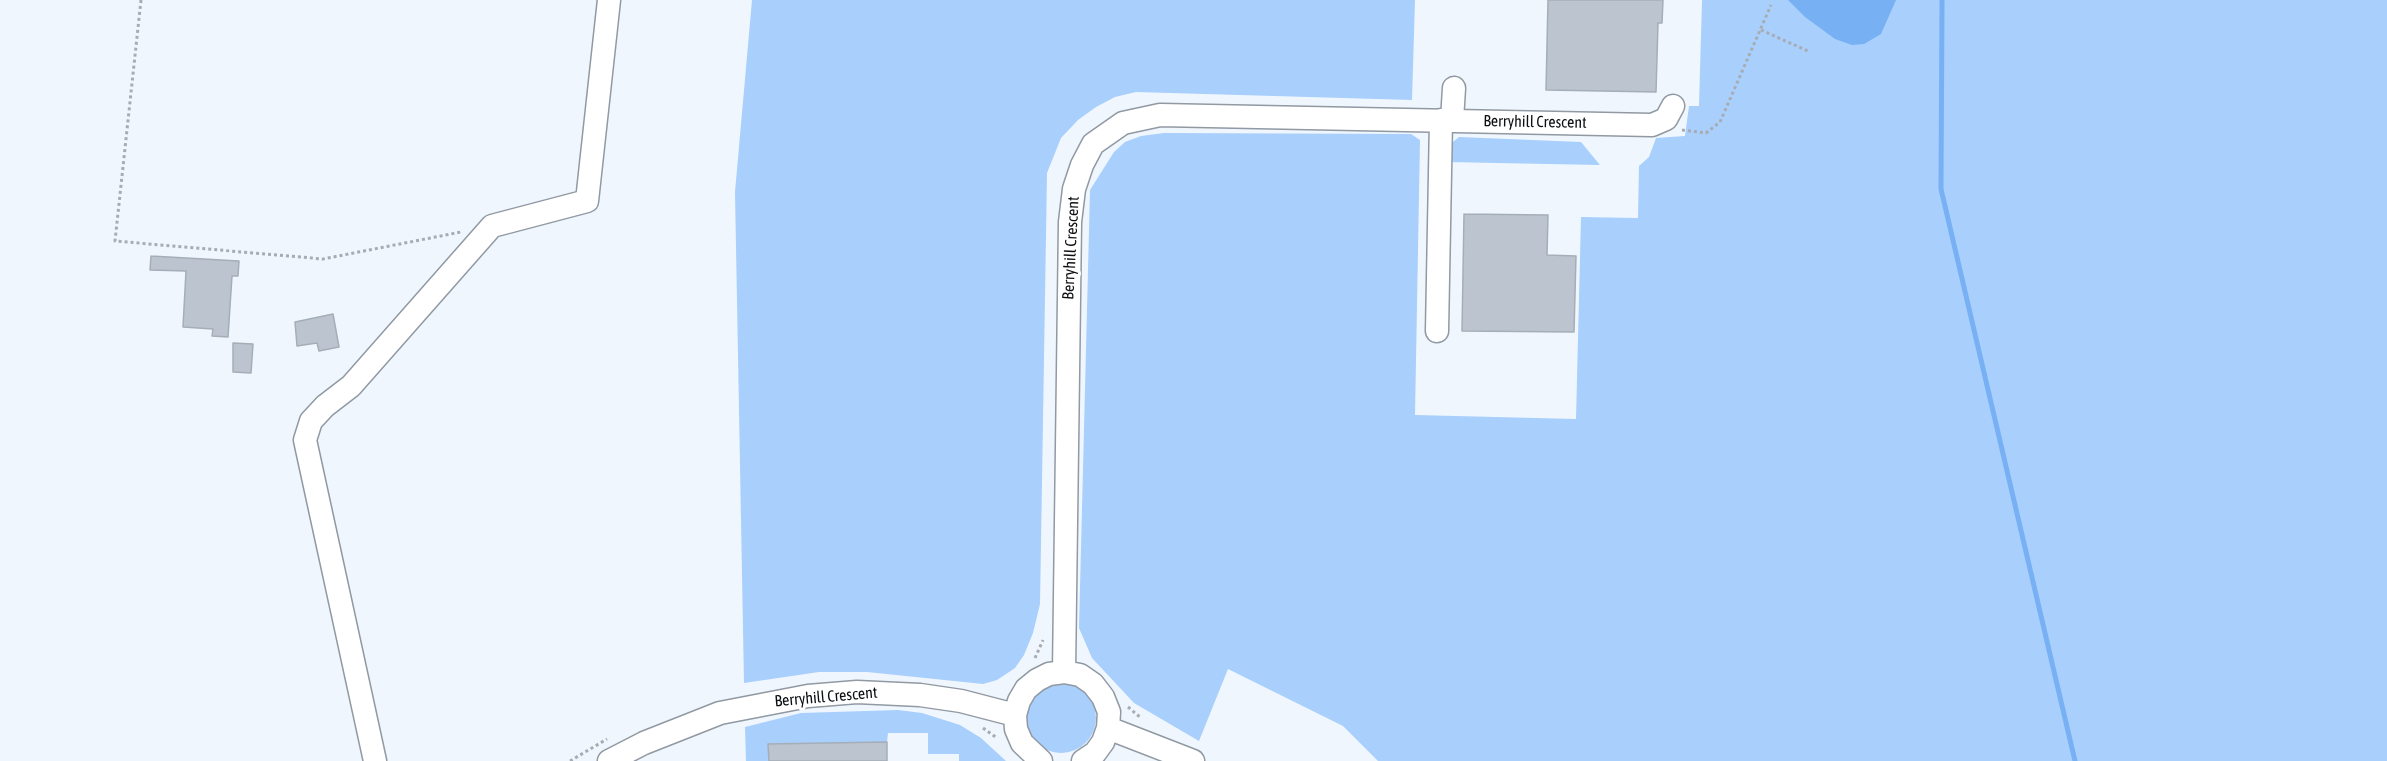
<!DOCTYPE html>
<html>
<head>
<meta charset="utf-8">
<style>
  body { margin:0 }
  canvas { display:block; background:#eff6fe }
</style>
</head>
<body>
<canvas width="2387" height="761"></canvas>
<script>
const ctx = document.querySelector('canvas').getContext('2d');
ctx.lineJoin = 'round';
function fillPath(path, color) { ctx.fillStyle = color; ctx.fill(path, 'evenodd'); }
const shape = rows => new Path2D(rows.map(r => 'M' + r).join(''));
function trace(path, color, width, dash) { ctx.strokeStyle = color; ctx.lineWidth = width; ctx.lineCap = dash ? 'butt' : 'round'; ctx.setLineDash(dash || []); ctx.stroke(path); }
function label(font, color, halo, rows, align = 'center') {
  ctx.font = font + ' "Asap Condensed",sans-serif'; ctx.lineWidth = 6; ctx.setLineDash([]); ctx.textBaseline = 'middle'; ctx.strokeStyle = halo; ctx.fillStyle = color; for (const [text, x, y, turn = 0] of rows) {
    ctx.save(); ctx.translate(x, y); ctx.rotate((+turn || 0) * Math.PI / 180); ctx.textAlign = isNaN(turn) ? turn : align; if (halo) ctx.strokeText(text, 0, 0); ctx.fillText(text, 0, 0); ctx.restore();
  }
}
fillPath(shape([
  [752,0,1415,0,1412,100,1136,92,1115,97,1096,107,1078,120,1061,138,1047,173,1040,604,1033,633,1024,655,1015,668,997,680,983,684,867,672,819,672,744,683,735,192],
  [1702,0,2387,0,2387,761,1378,761,1343,726,1228,669,1199,741,1134,703,1092,658,1079,628,1090,190,1114,152,1125,142,1141,136,1164,133,1411,134,1420,140,1415,415,1576,419,1581,217,1638,218,1639,166,1649,157,1656,138,1685,136,1689,106,1699,106],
  [1459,137,1581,142,1600,165,1446,162,1448,146],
  '1026 718a35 35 0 1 1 70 0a35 35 0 1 1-70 0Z',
  [898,710,922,713,960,725,981,738,1006,761,959,761,959,754,928,754,928,733,888,733,887,742,769,744,769,761,746,761,745,727,801,713]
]), '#a9cffc');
fillPath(shape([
  [1788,0,1896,0,1881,34,1864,44,1852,45,1835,39,1805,17]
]), '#78b1f3');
trace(shape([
  [1942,0,1941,189,2075,761]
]), '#78b1f3', 5);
const building = shape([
  [1548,0,1663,0,1662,23,1658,23,1656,92,1546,90,1548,0],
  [1464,214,1548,215,1547,255,1576,256,1574,332,1462,331,1464,214],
  [151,256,239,261,238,276,232,276,228,337,212,336,213,329,183,327,186,271,150,270,151,256],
  [333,314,339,347,319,351,317,343,297,346,295,322,333,314],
  [233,343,253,344,251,373,233,372,233,343],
  [887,742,887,761,769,761,768,744,887,742]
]);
fillPath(building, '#bcc5cf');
trace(building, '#a5aeb8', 1.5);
const minor = shape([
  [1452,120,1454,88],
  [1437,331,1441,120],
  [1064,672,1070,222,1074,189,1082,165,1093,144,1123,123,1160,115,1652,125,1666,119,1673,106],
  [1108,728,1193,761],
  [375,761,305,440,311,421,325,406,351,386,492,226,587,201,609,0],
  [609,761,644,743,720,713,808,696,857,692,920,695,961,701,1015,715],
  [1041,761,1022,743,1016,729,1015,715,1019,701,1026,689,1037,680,1049,674,1064,672,1080,675,1093,684,1103,697,1109,712,1108,728,1103,742,1095,753,1083,761]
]);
trace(minor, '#9199a3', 25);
trace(shape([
  [141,0,115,241,323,259,461,232],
  [1761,30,1810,52],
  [1682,130,1706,133,1720,122,1771,5],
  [1035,658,1043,640],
  [1128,707,1141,718],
  [983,728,997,738],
  [570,761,607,739]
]), '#a6acb2', 3, [3, 3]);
trace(minor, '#fff', 22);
label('16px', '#0c0f12', '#fff', [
  ["Berryhill Crescent",1535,122,1],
  ["Berryhill Crescent",1071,248,-87],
  ["Berryhill Crescent",826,697,-5]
]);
</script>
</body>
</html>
